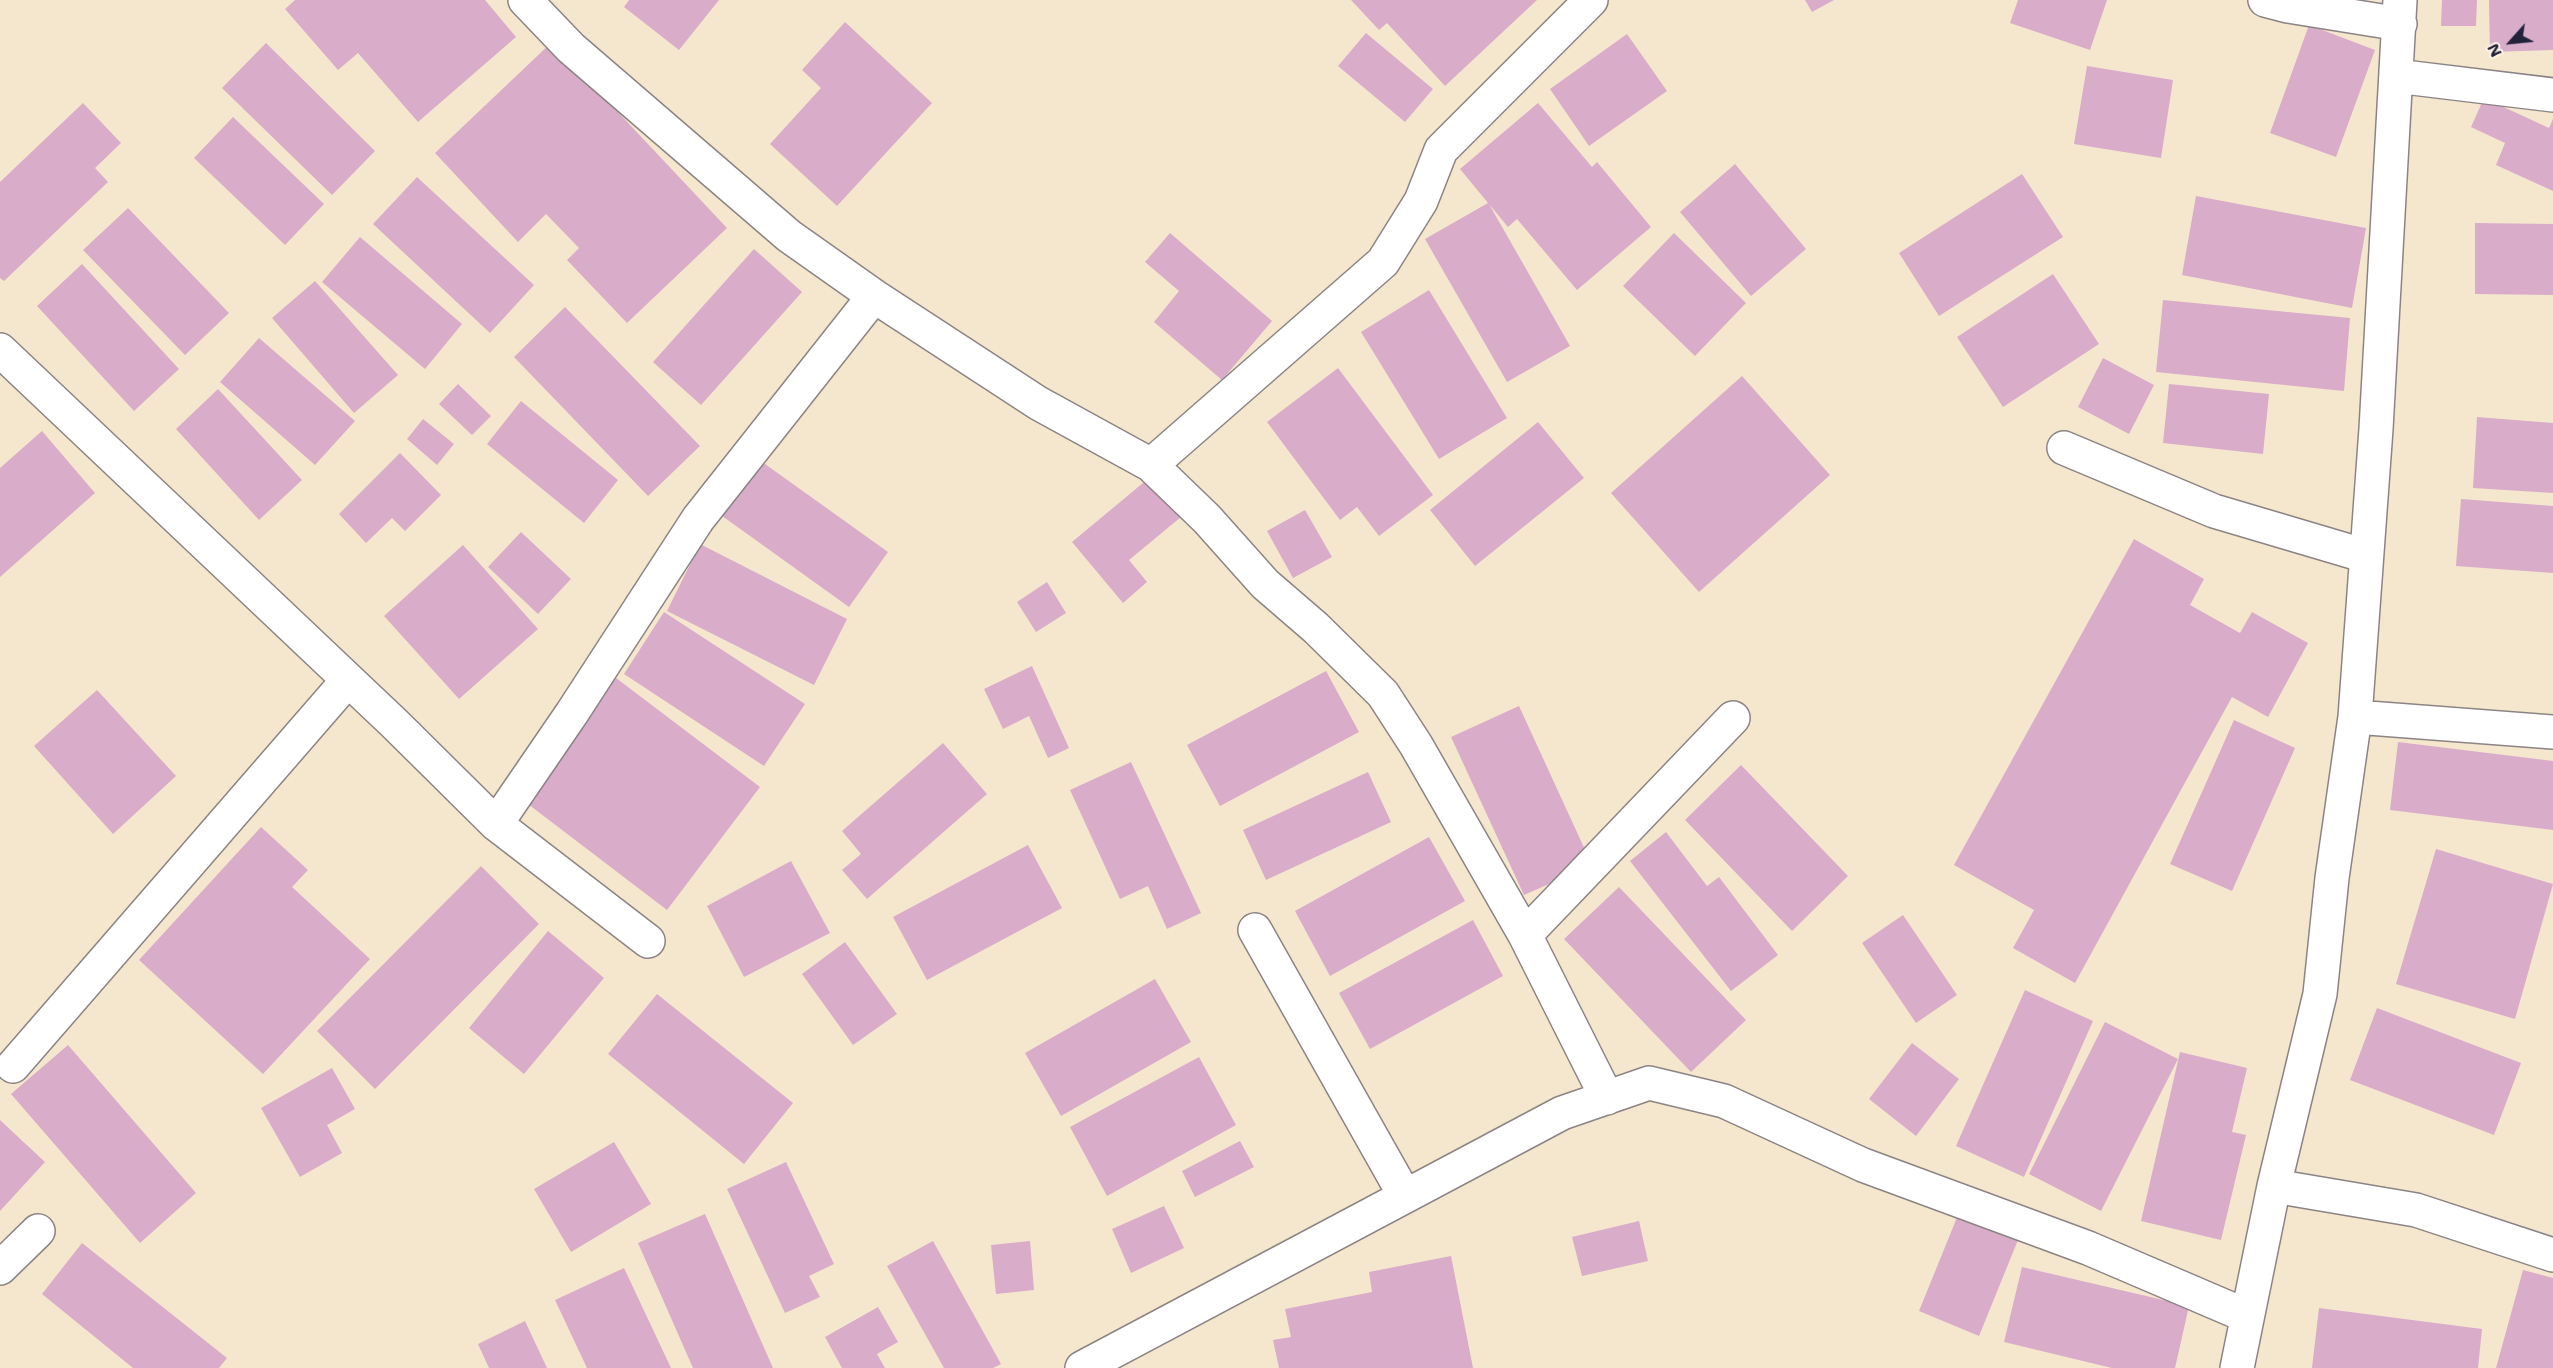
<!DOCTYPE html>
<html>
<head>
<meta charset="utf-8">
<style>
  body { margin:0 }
  #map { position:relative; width:2553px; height:1368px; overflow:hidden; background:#f5e7cd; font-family:"Shantell Sans",sans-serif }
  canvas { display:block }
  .north { position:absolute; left:2481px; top:12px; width:60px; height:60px; -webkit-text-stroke:4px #fcf5e5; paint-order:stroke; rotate:243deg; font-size:16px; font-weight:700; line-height:24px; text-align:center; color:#22223b }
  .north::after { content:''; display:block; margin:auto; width:21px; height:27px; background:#22223b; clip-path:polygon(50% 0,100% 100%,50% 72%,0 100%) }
</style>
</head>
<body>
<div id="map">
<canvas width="2553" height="1368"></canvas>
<div class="north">N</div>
</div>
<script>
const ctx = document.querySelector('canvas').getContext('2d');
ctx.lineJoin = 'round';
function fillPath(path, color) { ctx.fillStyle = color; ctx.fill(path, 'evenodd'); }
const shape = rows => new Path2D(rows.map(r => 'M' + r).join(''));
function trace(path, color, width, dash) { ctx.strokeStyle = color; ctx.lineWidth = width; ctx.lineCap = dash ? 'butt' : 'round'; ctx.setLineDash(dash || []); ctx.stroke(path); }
fillPath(shape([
  [295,0,485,0,516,37,418,122,358,53,338,70,285,9],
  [629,0,719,0,679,50,624,7],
  [1351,0,1537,0,1445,86,1387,23,1379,30],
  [1805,0,1834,0,1812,12],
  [2018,0,2107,0,2090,50,2010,23],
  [2442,0,2477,0,2476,26,2441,26],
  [2489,0,2553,0,2553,50,2490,52],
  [845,22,932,103,837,206,770,144,821,88,802,70],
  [2309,25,2375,50,2336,157,2270,133],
  [1366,33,1433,89,1405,122,1338,66],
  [1627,34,1667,91,1589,146,1550,89],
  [552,42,727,228,627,323,567,260,579,248,546,214,518,242,435,153],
  [266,43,375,151,332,195,222,88],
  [2087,66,2173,80,2161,158,2074,144],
  [2484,98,2549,128,2553,119,2553,191,2496,165,2505,143,2471,127],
  [83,103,121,143,95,168,108,182,4,281,0,278,0,182],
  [1538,103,1592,167,1597,162,1651,227,1577,290,1517,219,1508,227,1489,204,1570,346,1507,382,1425,239,1488,203,1460,169],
  [233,117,324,204,285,245,194,158],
  [1735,164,1806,249,1751,296,1680,212],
  [2022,174,2063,237,1939,316,1899,253],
  [417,177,534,285,490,333,373,224],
  [2196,196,2366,228,2352,308,2182,275],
  [128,208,229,313,185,355,83,250],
  [2475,223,2553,224,2553,295,2475,294],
  [1170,233,1272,321,1222,380,1154,322,1179,291,1145,262],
  [1674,233,1746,303,1695,356,1623,286],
  [360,237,462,324,425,369,322,282],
  [754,249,802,292,701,405,653,362],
  [82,264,179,369,134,411,37,306],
  [2053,274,2099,344,2003,407,1957,337],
  [315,281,398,375,354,413,272,318],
  [1429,290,1507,418,1439,459,1361,332],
  [2163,300,2350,318,2344,391,2156,372],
  [565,307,700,446,648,496,514,357],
  [259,338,355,421,315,465,220,382],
  [2103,358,2154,385,2129,434,2078,407],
  [1338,368,1433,495,1379,536,1357,507,1340,520,1267,422],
  [1742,376,1830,475,1699,592,1611,493],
  [458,384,491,416,472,435,439,404],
  [2169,384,2269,394,2263,454,2163,443],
  [218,389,302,480,259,520,176,429],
  [521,401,618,480,584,523,487,444],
  [2477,417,2553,423,2553,493,2473,488],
  [423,419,454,444,437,465,407,439],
  [1538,422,1584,478,1475,566,1430,510],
  [42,431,95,493,0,577,0,468],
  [400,453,441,495,405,531,392,518,366,543,339,514],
  [758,459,888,552,849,607,718,513],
  [1155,473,1187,512,1129,560,1147,582,1123,603,1072,542],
  [2461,499,2553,506,2553,573,2456,566],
  [1305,510,1332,557,1293,578,1267,531],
  [521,532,571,579,538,614,488,567],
  [2134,539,2204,579,2190,605,2240,633,2252,612,2308,643,2268,717,2232,697,2075,983,2013,948,2034,910,1954,865],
  [700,544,847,619,814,685,667,611],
  [463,545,538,629,459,699,384,616],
  [1047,582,1066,613,1036,632,1017,602],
  [664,612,805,704,764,766,624,674],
  [1032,666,1069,748,1048,758,1029,716,1003,729,984,689],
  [1326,671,1359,732,1220,806,1187,745],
  [616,678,760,787,667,910,524,801],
  [97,690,176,776,113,834,34,746],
  [1519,706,1592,865,1524,895,1451,737],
  [2234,720,2295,748,2232,891,2170,864],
  [2398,742,2553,761,2553,830,2390,810],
  [943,743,987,794,867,899,842,870,861,854,842,831],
  [1131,762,1201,913,1167,929,1148,886,1120,899,1070,790],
  [1741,765,1848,876,1792,931,1685,820],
  [1368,772,1391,822,1266,880,1243,830],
  [261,827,308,870,292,887,370,959,263,1074,139,960],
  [1666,832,1707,886,1719,877,1778,955,1731,991,1630,861],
  [1429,837,1465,901,1330,976,1295,911],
  [1028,845,1062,908,927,980,893,917],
  [2436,849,2553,884,2515,1019,2396,984],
  [791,861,830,933,744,977,707,906],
  [481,866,539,924,375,1089,317,1031],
  [1619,887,1746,1020,1691,1072,1564,939],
  [1903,915,1957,995,1916,1023,1862,943],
  [1473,920,1503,976,1370,1049,1339,993],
  [548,931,604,978,524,1074,469,1028],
  [845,942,897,1014,853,1045,802,974],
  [1155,979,1191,1042,1061,1116,1025,1053],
  [2025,990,2093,1021,2024,1177,1956,1146],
  [657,994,793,1103,744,1164,608,1054],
  [2377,1008,2521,1063,2494,1135,2350,1080],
  [2105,1022,2178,1059,2101,1211,2029,1174],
  [1912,1043,1959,1079,1916,1136,1869,1099],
  [68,1045,196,1193,140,1243,11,1094],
  [2180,1052,2247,1068,2232,1132,2246,1135,2221,1240,2141,1221],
  [1199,1057,1236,1125,1107,1196,1070,1127],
  [332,1068,355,1109,327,1125,342,1153,300,1177,261,1108],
  [0,1120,45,1162,0,1211],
  [1240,1141,1254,1167,1195,1197,1182,1171],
  [614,1142,651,1204,571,1252,534,1189],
  [786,1162,834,1264,809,1276,820,1297,785,1313,727,1189],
  [1164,1206,1184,1248,1131,1273,1112,1229],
  [705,1214,773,1368,693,1368,638,1243],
  [1958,1215,2018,1240,1979,1336,1919,1311],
  [1639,1221,1648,1261,1582,1276,1572,1237],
  [933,1241,1001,1364,993,1368,944,1368,887,1266],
  [1030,1241,1034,1290,996,1294,991,1245],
  [82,1243,227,1358,219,1368,133,1368,42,1294],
  [1451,1256,1473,1368,1279,1368,1273,1340,1291,1337,1285,1309,1372,1292,1369,1272],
  [2022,1267,2189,1306,2175,1368,2112,1368,2004,1342],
  [624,1268,671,1368,587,1368,555,1300],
  [2523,1270,2553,1278,2553,1368,2496,1368],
  [878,1307,898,1342,877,1354,885,1368,842,1368,825,1337],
  [2319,1308,2482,1329,2478,1368,2312,1368],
  [525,1321,547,1368,489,1368,478,1344]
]), '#d9acca');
const minor = shape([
  [525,0,571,48,789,236,874,296,1038,403,1151,465,1207,519,1265,584,1316,628,1383,694,1416,745,1525,935,1607,1098],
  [2265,0,2288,6,2400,24],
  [2396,76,2553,95],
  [0,350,395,724,496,824,648,941],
  [2064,448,2214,511,2366,556],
  [1151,465,1383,262,1421,201,1441,150,1591,0],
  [2355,717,2553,732],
  [496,824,572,713,698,519,874,296],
  [1255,930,1405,1196],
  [1525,935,1733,718],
  [13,1066,348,680],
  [2274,1186,2416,1210,2553,1255],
  [0,1268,38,1231],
  [1082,1368,1562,1113,1649,1083,1724,1101,1863,1165,2088,1248,2247,1316],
  [2237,1368,2274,1186,2320,994,2332,878,2355,717,2376,429,2400,0]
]);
trace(minor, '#8c8484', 36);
trace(minor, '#fff', 33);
</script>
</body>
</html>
